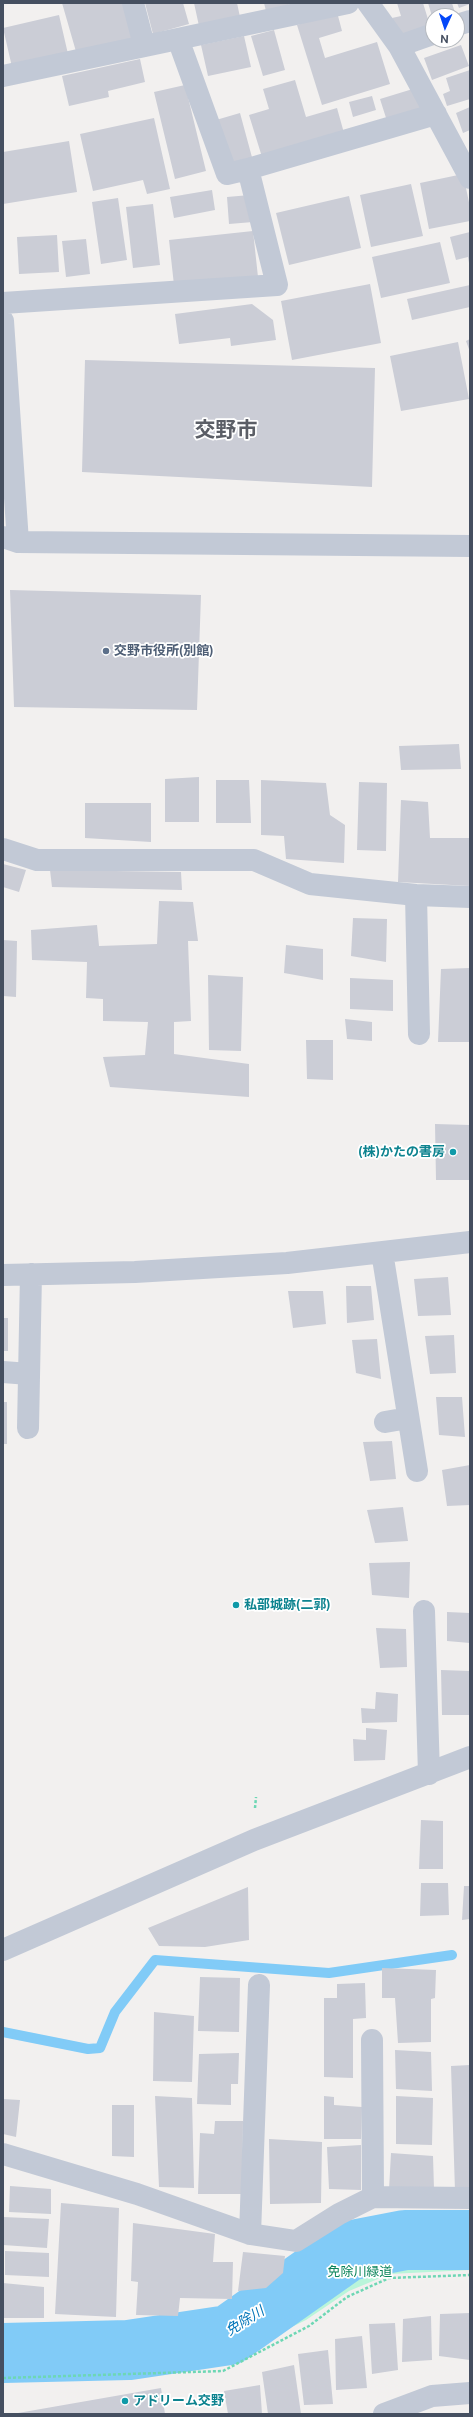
<!DOCTYPE html>
<html>
<head>
<meta charset="utf-8">
<style>
  body { margin:0 }
  #map { position:relative; width:473px; height:2417px; overflow:hidden; background:#f2f0ef; font-family:"Public Sans",sans-serif }
  canvas { display:block }
  .frame { position:absolute; inset:0; border:4px solid #454f60; pointer-events:none }
  .north { position:absolute; left:425px; top:8px; width:40px; height:40px; box-sizing:border-box; background:#fff; border:1px solid #b5b9bf; border-radius:50%; rotate:183deg; font-size:11px; font-weight:700; line-height:16px; text-align:center; color:#454f60 }
  .north::after { content:''; display:block; margin:auto; width:14px; height:18px; background:#0347f9; clip-path:polygon(50% 0,100% 100%,50% 72%,0 100%) }
</style>
</head>
<body>
<div id="map">
<canvas width="473" height="2417"></canvas>
<div class="frame"></div>
<div class="north">N</div>
</div>
<script>
const ctx = document.querySelector('canvas').getContext('2d');
ctx.lineJoin = 'round';
function fillPath(path, color) { ctx.fillStyle = color; ctx.fill(path, 'evenodd'); }
const shape = rows => new Path2D(rows.map(r => 'M' + r).join(''));
function trace(path, color, width, dash) { ctx.strokeStyle = color; ctx.lineWidth = width; ctx.lineCap = dash ? 'butt' : 'round'; ctx.setLineDash(dash || []); ctx.stroke(path); }
function label(font, color, halo, rows, align = 'center') {
  ctx.font = font + ' "Public Sans","Noto Sans JP",sans-serif'; ctx.lineWidth = 3.5; ctx.setLineDash([]); ctx.textBaseline = 'middle'; ctx.strokeStyle = halo; ctx.fillStyle = color; for (const [text, x, y, turn = 0] of rows) {
    ctx.save(); ctx.translate(x, y); ctx.rotate((+turn || 0) * Math.PI / 180); ctx.textAlign = isNaN(turn) ? turn : align; if (halo) ctx.strokeText(text, 0, 0); ctx.fillText(text, 0, 0); ctx.restore();
  }
}
fillPath(shape([
  [406,2248,470,2250,470,2270,390,2274,349,2291,306,2320,219,2363,3,2372,3,2361,129,2358,230,2341,354,2260]
]), '#b9f5da');
trace(shape([
  [3,2032,88,2049,100,2048,115,2012,155,1960,329,1973,452,1955]
]), '#81cbf7', 10);
trace(shape([
  [3,2353,129,2350,229,2335,348,2251,405,2240,470,2240]
]), '#81cbf7', 60);
fillPath(shape([
  [62,3,129,3,138,37,77,55],
  [145,3,183,3,189,24,153,34],
  [194,3,237,3,240,17,199,26],
  [264,3,295,3,266,11],
  [397,3,423,3,431,29,399,39,392,18,401,16],
  [428,3,452,3,456,16,432,16],
  [457,3,470,3,470,4,459,8],
  [337,12,342,31,319,38,325,58,377,42,390,84,322,105,297,25],
  [59,15,68,54,12,67,3,28],
  [274,30,285,70,263,76,251,36],
  [244,36,251,67,208,76,201,45],
  [461,45,469,66,432,80,424,58],
  [140,59,145,82,108,91,109,97,69,106,62,76],
  [470,70,470,99,447,106,443,94,450,91,446,78],
  [295,80,306,117,337,108,344,133,262,157,249,115,269,109,263,89],
  [185,85,206,171,175,179,154,92],
  [416,88,423,111,387,121,380,99],
  [372,96,376,110,353,117,349,102],
  [470,107,470,130,463,133,456,113],
  [240,113,253,161,229,168,216,120],
  [154,118,170,189,147,194,143,180,93,191,80,134],
  [69,141,77,192,3,204,3,152],
  [463,174,470,207,470,221,429,229,420,183],
  [411,184,423,236,371,247,360,195],
  [212,190,215,210,174,218,170,197],
  [250,195,253,222,229,224,227,197],
  [349,196,361,248,289,265,276,213],
  [118,198,127,260,101,264,92,202],
  [153,204,160,265,133,268,126,207],
  [253,231,258,277,174,285,169,240],
  [470,232,470,263,469,263,468,257,456,260,450,237],
  [57,235,59,272,19,274,17,237],
  [86,239,90,274,66,277,62,241],
  [440,242,450,283,381,298,372,257],
  [370,284,381,343,292,360,281,301],
  [470,285,470,307,412,320,407,299],
  [252,304,273,320,276,340,231,346,230,338,179,344,175,314],
  [470,339,470,352,466,341],
  [458,342,469,399,401,411,390,356],
  [85,360,375,368,372,487,82,472],
  [10,590,201,595,197,710,14,707],
  [459,744,461,769,401,770,399,746],
  [199,777,199,822,165,822,165,779],
  [216,780,249,780,251,823,216,823],
  [261,780,326,783,330,815,345,825,344,863,286,859,284,836,261,835],
  [359,782,387,783,386,851,357,850],
  [401,800,428,802,430,838,470,838,470,886,398,882],
  [85,803,151,803,151,842,85,838],
  [3,864,26,870,19,892,3,887],
  [50,870,181,872,182,890,52,887],
  [159,901,193,902,198,941,188,941,191,1021,174,1022,174,1054,249,1064,249,1097,110,1087,103,1057,145,1055,148,1022,103,1021,103,999,86,998,87,962,32,960,31,930,97,925,99,946,157,944],
  [353,918,387,919,386,962,351,956],
  [3,940,17,941,16,997,3,996],
  [286,945,323,949,323,980,284,973],
  [470,968,470,1042,438,1042,441,969],
  [208,975,243,977,241,1051,209,1050],
  [350,978,393,980,393,1011,350,1009],
  [345,1019,372,1022,372,1041,347,1039],
  [306,1040,333,1040,333,1080,307,1079],
  [435,1124,470,1125,470,1180,436,1180],
  [448,1277,451,1315,418,1316,414,1279],
  [346,1286,371,1286,374,1320,347,1323],
  [288,1291,323,1291,326,1324,293,1328],
  [3,1318,8,1318,8,1351,3,1351],
  [454,1335,456,1373,430,1374,425,1336],
  [377,1339,381,1379,356,1373,352,1340],
  [436,1397,462,1397,465,1437,439,1435],
  [3,1402,7,1402,7,1444,3,1444],
  [392,1441,396,1479,370,1481,363,1442],
  [470,1465,470,1505,447,1506,442,1470],
  [403,1507,408,1541,375,1543,367,1510],
  [410,1562,409,1598,372,1595,369,1563],
  [447,1612,470,1613,470,1643,447,1641],
  [376,1628,406,1629,407,1667,380,1668],
  [441,1670,470,1671,470,1715,442,1715],
  [376,1692,398,1694,397,1722,362,1723,361,1708,375,1709],
  [366,1728,387,1730,385,1760,354,1761,353,1739,366,1740],
  [421,1820,443,1821,443,1869,419,1869],
  [421,1883,448,1883,449,1915,420,1916],
  [464,1886,470,1886,470,1919,462,1920],
  [248,1887,249,1940,205,1947,159,1946,148,1928],
  [382,1968,436,1970,435,1998,431,1999,431,2042,398,2043,395,1998,382,1998],
  [200,1977,240,1978,239,2032,198,2031],
  [365,1983,366,2018,353,2019,353,2078,324,2077,324,1998,337,1998,337,1984],
  [154,2012,194,2016,192,2082,153,2081],
  [395,2050,431,2052,432,2091,396,2089],
  [239,2053,238,2084,231,2084,231,2105,197,2104,199,2054],
  [470,2065,470,2191,455,2191,451,2066],
  [155,2096,192,2098,194,2188,159,2187],
  [324,2096,334,2097,334,2105,362,2107,361,2139,324,2139],
  [396,2096,433,2098,432,2145,396,2144],
  [3,2099,20,2100,16,2137,3,2134],
  [112,2105,134,2105,134,2157,112,2156],
  [215,2121,243,2121,242,2194,198,2194,200,2133,214,2134],
  [269,2139,322,2142,321,2203,270,2204],
  [361,2145,361,2190,329,2189,327,2147],
  [391,2153,433,2156,434,2189,389,2190],
  [10,2186,51,2189,51,2214,9,2212],
  [61,2203,119,2208,116,2317,55,2314],
  [3,2217,49,2219,47,2248,3,2245],
  [133,2223,215,2234,213,2262,233,2262,232,2299,180,2298,178,2316,136,2315,138,2282,131,2281],
  [5,2251,49,2253,49,2277,5,2275],
  [243,2252,285,2256,283,2273,266,2288,238,2291],
  [3,2283,44,2287,44,2318,3,2318],
  [470,2313,470,2360,439,2356,440,2314],
  [431,2316,432,2360,402,2362,403,2319],
  [395,2323,398,2370,372,2374,369,2324],
  [362,2336,367,2388,336,2390,335,2339],
  [328,2350,333,2404,304,2405,298,2354],
  [294,2365,301,2414,268,2414,262,2372],
  [260,2385,262,2414,228,2414,224,2391],
  [161,2388,165,2414,18,2414,18,2413]
]), '#cbcdd6');
trace(shape([
  [255,1808,256,1797],
  [3,2378,223,2371,309,2326,347,2297,389,2278,470,2275]
]), '#6dd7b4', 2.5, [3, 2]);
trace(shape([
  [133,3,144,45],
  [368,3,399,46,470,178],
  [457,25,470,21],
  [178,39,227,174,248,169,436,114],
  [399,46,433,34],
  [3,76,348,3],
  [3,303,277,285,248,169],
  [3,321,18,542],
  [3,537,18,542,470,546],
  [3,849,37,860,254,860,310,884,416,895,470,897],
  [416,895,419,1034],
  [382,1252,417,1471],
  [3,1275,135,1272,287,1263,470,1242],
  [3,1372,29,1374],
  [385,1422,408,1418],
  [28,1428,31,1274],
  [424,1611,429,1774],
  [3,1950,254,1840,470,1757],
  [372,2040,373,2197],
  [3,2154,137,2194,250,2234,296,2241,339,2214,373,2197,470,2198],
  [250,2234,259,1985],
  [384,2414,432,2396,470,2393]
]), '#c2c9d6', 22);
for (const [x, y, r, color] of [
  [106,651,4,"#5c6f8a"],
  [453,1152,4,"#0f9aa8"],
  [236,1605,4,"#0f9aa8"],
  [125,2401,4,"#0f9aa8"]
]) { const dot = new Path2D(); dot.arc(x, y, r, 0, 2 * Math.PI); ctx.fillStyle = color; ctx.fill(dot); trace(dot, '#fff', 1.5); }
label('bold 13px', '#4e5e75', '#fff', [
  ["交野市役所(別館)",114,651]
], 'left');
label('bold 13px', '#0d838f', '#fff', [
  ["(株)かたの書房",445,1152,"right"],
  ["私部城跡(二郭)",244,1605],
  ["アドリーム交野",133,2401]
], 'left');
label('13px', '#0c855c', '#fff', [
  ["免除川緑道",360,2272]
]);
label('italic 14px', '#0074b8', '#fff', [
  ["免除川",245,2321,-32]
]);
label('bold 21px', '#5b5e66', '#fff', [
  ["交野市",226,431]
]);
</script>
</body>
</html>
